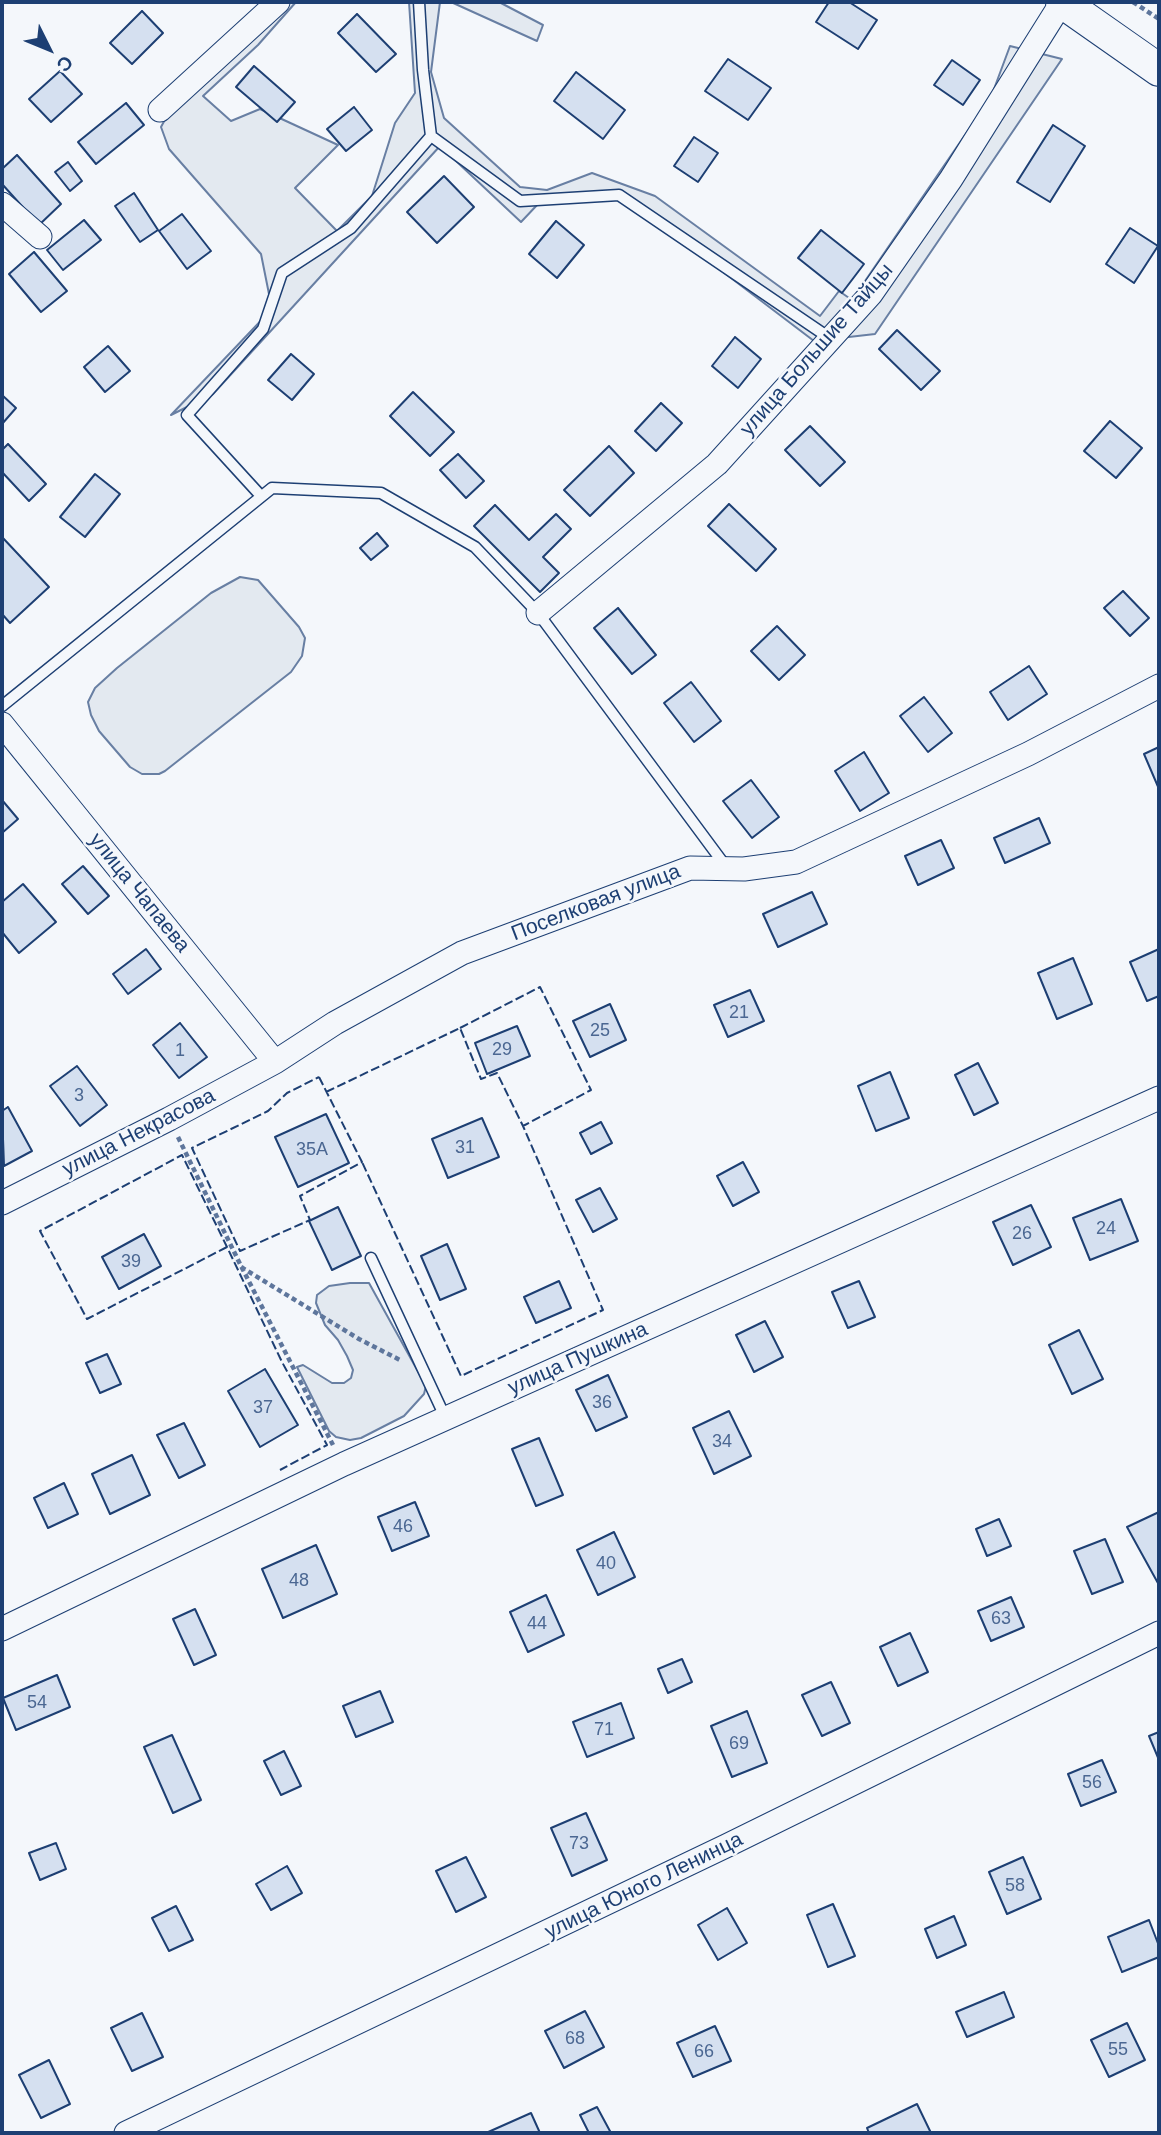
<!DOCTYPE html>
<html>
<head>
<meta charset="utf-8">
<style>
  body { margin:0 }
  #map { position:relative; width:1161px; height:2135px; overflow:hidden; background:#f4f7fb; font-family:Helvetica,sans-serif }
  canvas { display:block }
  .frame { position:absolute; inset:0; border:4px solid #1d3f73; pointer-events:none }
  .north { position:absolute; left:14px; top:14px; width:70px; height:70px; -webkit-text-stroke:5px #f4f7fb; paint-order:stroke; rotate:133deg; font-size:19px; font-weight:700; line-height:28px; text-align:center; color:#1d3f73 }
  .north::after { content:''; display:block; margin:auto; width:24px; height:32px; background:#1d3f73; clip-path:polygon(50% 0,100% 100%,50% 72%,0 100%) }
</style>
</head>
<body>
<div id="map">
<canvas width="1161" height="2135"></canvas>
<div class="frame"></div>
<div class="north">С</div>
</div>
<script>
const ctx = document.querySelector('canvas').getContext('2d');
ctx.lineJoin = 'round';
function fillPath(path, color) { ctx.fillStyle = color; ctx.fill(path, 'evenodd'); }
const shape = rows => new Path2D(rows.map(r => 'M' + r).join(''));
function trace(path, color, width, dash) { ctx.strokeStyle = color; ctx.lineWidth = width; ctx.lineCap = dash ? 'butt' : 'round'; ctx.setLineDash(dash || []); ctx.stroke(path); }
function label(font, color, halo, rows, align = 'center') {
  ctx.font = font + ' Helvetica,sans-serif'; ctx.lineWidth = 5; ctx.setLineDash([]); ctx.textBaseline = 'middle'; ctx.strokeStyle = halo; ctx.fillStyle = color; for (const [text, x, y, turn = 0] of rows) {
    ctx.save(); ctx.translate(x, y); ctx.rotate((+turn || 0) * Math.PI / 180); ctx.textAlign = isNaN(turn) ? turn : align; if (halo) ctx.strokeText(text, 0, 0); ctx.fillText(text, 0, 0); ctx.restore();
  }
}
const green = shape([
  [270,2,296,2,258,45,203,96,231,121,260,109,338,145,295,188,337,231,372,196,395,123,415,93,409,2,440,2,431,72,444,118,520,187,547,190,592,173,655,196,820,316,839,291,852,300,991,97,1010,46,1062,59,875,334,814,341,623,196,539,203,521,222,440,146,213,394,171,415,272,309,261,254,169,149,161,127,195,64,270,2],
  [451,2,499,2,543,25,537,41,451,2],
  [240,577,258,580,299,627,305,638,302,656,291,672,165,771,159,774,142,774,130,767,99,731,91,715,88,702,95,688,117,668,211,593,240,577],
  [350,1283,369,1283,426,1386,424,1394,404,1416,361,1438,350,1440,336,1437,329,1431,297,1367,303,1365,332,1383,344,1383,351,1378,353,1370,347,1356,338,1340,325,1325,316,1303,317,1295,329,1286,350,1283]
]);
fillPath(green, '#e3e9f0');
trace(green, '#687fa3', 2);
const building = shape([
  [829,2,849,2,877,20,858,49,816,22,829,2],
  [142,11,163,33,132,64,110,43,142,11],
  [357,14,396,54,376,72,338,33,357,14],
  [728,59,771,88,748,120,705,91,728,59],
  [952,60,980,80,963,105,934,85,952,60],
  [254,66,295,102,277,122,236,87,254,66],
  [60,71,82,94,51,122,29,99,60,71],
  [576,72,625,110,603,139,554,101,576,72],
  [126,103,144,125,96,164,78,142,126,103],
  [354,107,372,130,346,151,327,129,354,107],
  [1053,125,1085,146,1050,202,1017,182,1053,125],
  [694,137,718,153,698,182,674,166,694,137],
  [17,155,61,204,39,225,2,184,2,169,17,155],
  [68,162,82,181,70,191,55,172,68,162],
  [444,176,474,207,437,243,407,212,444,176],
  [134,193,158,230,140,242,115,206,134,193],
  [182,214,211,251,187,269,159,231,182,214],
  [84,220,101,240,63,270,47,250,84,220],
  [556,221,584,245,557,278,529,254,556,221],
  [1130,228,1158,246,1134,283,1106,264,1130,228],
  [821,230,864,264,842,293,798,258,821,230],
  [34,252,67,291,41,312,9,274,34,252],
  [897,330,940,371,921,390,879,349,897,330],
  [735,337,761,359,738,388,712,366,735,337],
  [108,346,130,371,105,392,84,367,108,346],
  [291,354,314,374,292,400,268,380,291,354],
  [413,392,454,432,430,456,390,416,413,392],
  [2,395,16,408,2,424,2,395],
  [661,403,682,423,656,451,635,431,661,403],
  [1110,421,1142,448,1116,478,1084,451,1110,421],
  [810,426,845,462,820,486,785,450,810,426],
  [8,444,46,484,29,501,2,472,2,450,8,444],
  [609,446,634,473,590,516,564,490,609,446],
  [458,454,484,481,466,498,440,470,458,454],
  [95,474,120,494,85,537,60,517,95,474],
  [729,504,776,549,756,571,708,526,729,504],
  [495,505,529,540,556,514,571,529,543,557,559,573,540,592,474,526,495,505],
  [377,533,388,546,371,560,360,548,377,533],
  [2,537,49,587,10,623,2,614,2,537],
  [1123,591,1149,618,1130,636,1104,608,1123,591],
  [618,608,656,655,632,674,594,628,618,608],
  [777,626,805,655,779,680,751,651,777,626],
  [1029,666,1047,694,1008,720,990,692,1029,666],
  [691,682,721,721,694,742,664,703,691,682],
  [924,697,952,733,928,752,900,716,924,697],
  [1159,747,1159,789,1144,754,1159,747],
  [864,752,889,793,860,811,835,771,864,752],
  [751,780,779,817,752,838,723,801,751,780],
  [2,800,18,819,2,833,2,800],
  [1039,818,1050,843,1005,863,994,838,1039,818],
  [941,840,954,868,918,885,905,856,941,840],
  [83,866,109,896,88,914,62,884,83,866],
  [23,884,56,922,19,953,2,932,2,902,23,884],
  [812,892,827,924,778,947,763,914,812,892],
  [146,949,161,969,128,994,113,974,146,949],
  [1159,949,1159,996,1147,1001,1130,962,1159,949],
  [1073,958,1092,1004,1057,1019,1038,973,1073,958],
  [750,990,764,1021,728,1037,714,1005,750,990],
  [610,1004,626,1040,590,1057,573,1021,610,1004],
  [180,1023,207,1057,179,1078,153,1045,180,1023],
  [517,1026,530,1056,487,1074,475,1043,517,1026],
  [978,1063,998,1103,974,1115,955,1075,978,1063],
  [77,1066,107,1105,80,1126,50,1086,77,1066],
  [890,1072,909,1118,876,1131,858,1086,890,1072],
  [8,1107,32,1151,4,1166,2,1111,8,1107],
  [326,1114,349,1163,298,1187,275,1137,326,1114],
  [482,1118,499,1157,448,1178,432,1139,482,1118],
  [601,1122,612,1143,591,1154,580,1133,601,1122],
  [743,1162,759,1192,733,1206,717,1176,743,1162],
  [600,1188,617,1219,593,1232,576,1200,600,1188],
  [1121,1199,1138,1241,1090,1260,1073,1218,1121,1199],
  [1031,1205,1051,1247,1013,1265,993,1222,1031,1205],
  [338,1207,361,1256,332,1270,309,1221,338,1207],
  [144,1234,161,1266,119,1289,102,1257,144,1234],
  [447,1244,466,1289,440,1300,421,1256,447,1244],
  [559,1281,571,1308,536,1323,524,1297,559,1281],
  [859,1281,875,1317,848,1328,832,1292,859,1281],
  [765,1321,783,1357,754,1372,736,1335,765,1321],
  [1079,1330,1103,1379,1072,1394,1049,1345,1079,1330],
  [107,1354,121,1384,100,1393,86,1363,107,1354],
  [265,1369,298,1425,260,1447,228,1391,265,1369],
  [608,1375,627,1417,596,1431,576,1390,608,1375],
  [729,1411,751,1456,714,1474,693,1428,729,1411],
  [184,1423,205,1465,179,1478,157,1435,184,1423],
  [539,1438,563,1495,536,1506,512,1449,539,1438],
  [132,1455,150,1495,110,1514,92,1474,132,1455],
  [64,1483,78,1514,48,1528,34,1498,64,1483],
  [415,1502,429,1536,392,1551,378,1517,415,1502],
  [1159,1512,1159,1585,1127,1527,1159,1512],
  [999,1519,1011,1546,987,1556,976,1529,999,1519],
  [614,1532,635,1577,598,1595,577,1550,614,1532],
  [1105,1539,1123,1582,1092,1594,1074,1551,1105,1539],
  [316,1545,337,1594,283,1618,262,1569,316,1545],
  [546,1595,564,1635,528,1652,510,1612,546,1595],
  [1011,1597,1024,1627,991,1641,978,1611,1011,1597],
  [195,1609,216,1655,194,1665,173,1619,195,1609],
  [910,1633,928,1672,898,1686,880,1647,910,1633],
  [682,1659,692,1682,668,1693,658,1669,682,1659],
  [57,1675,70,1707,16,1730,3,1698,57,1675],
  [831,1682,850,1723,822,1736,802,1695,831,1682],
  [380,1691,393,1722,356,1737,343,1706,380,1691],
  [621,1703,634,1738,587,1757,573,1722,621,1703],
  [747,1711,767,1763,732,1777,711,1726,747,1711],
  [1159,1732,1159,1760,1149,1736,1159,1732],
  [172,1735,201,1800,173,1813,144,1747,172,1735],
  [284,1751,301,1786,281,1795,264,1761,284,1751],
  [1102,1760,1116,1792,1081,1806,1068,1774,1102,1760],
  [586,1813,607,1860,572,1876,551,1828,586,1813],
  [56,1843,66,1869,40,1880,29,1853,56,1843],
  [466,1857,486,1897,456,1912,436,1871,466,1857],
  [1023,1857,1041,1899,1007,1914,989,1872,1023,1857],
  [287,1866,302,1893,271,1910,256,1884,287,1866],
  [833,1904,855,1956,828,1967,807,1915,833,1904],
  [176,1906,193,1940,169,1951,152,1918,176,1906],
  [727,1908,747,1943,718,1960,698,1925,727,1908],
  [954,1916,966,1945,937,1958,925,1929,954,1916],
  [1149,1920,1159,1946,1159,1957,1122,1972,1108,1937,1149,1920],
  [1004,1992,1014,2017,967,2037,956,2012,1004,1992],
  [585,2011,604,2047,564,2068,545,2031,585,2011],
  [142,2013,163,2057,132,2071,111,2028,142,2013],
  [1127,2023,1145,2060,1109,2077,1091,2040,1127,2023],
  [715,2026,731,2061,693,2077,677,2043,715,2026],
  [49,2060,70,2104,41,2118,19,2075,49,2060],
  [917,2104,931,2133,869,2133,867,2128,917,2104],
  [597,2107,611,2133,589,2133,580,2115,597,2107],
  [531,2113,540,2133,486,2133,531,2113]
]);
fillPath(building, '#d5e0f0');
trace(building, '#1d3f73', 2);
const lane = shape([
  [431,136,520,201,619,195,831,339],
  [261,496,187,415,263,329,282,273,351,228,431,136,423,70,419,2],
  [2,706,272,488,381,493,475,547,538,613,727,868],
  [371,1258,446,1419]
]);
const street = shape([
  [160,110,278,2],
  [2,204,40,237],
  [538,613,717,464,871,294,951,179,1062,2],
  [2,724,275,1062],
  [2,1203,169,1119,275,1062,335,1023,462,953,690,868,744,869,796,862,1028,754,1159,686],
  [2,1629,344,1464,1159,1098],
  [126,2133,726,1846,1159,1633]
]);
const secondary = shape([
  [1062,2,1159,70]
]);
trace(lane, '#1d3f73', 13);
trace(street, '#1d3f73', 25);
trace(secondary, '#1d3f73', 34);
trace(shape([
  [1133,2,1159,19],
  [178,1137,241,1266,333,1445],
  [241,1267,359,1339,400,1360]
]), '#5e769c', 4.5, [5, 3.5]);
trace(lane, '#f4f7fb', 10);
trace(street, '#f4f7fb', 23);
trace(secondary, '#f4f7fb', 32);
trace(shape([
  [460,1028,540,987,591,1090,523,1126],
  [319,1077,362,1162,300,1196,310,1220,240,1251,192,1148,268,1111,287,1093,319,1077],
  [326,1092,460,1028,481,1079,497,1073,523,1126,603,1310,461,1376,362,1162],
  [227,1247,87,1319,40,1231,182,1155,227,1247,282,1362,327,1445,280,1470]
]), '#1d3f73', 2, [9, 3.5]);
label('18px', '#4b6792', null, [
  ["21",739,1013],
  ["25",600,1031],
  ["29",502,1050],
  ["1",180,1051],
  ["3",79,1096],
  ["31",465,1148],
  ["35А",312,1150],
  ["24",1106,1229],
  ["26",1022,1234],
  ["39",131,1262],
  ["36",602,1403],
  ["37",263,1408],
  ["34",722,1442],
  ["46",403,1527],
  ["40",606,1564],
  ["48",299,1581],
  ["63",1001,1619],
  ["44",537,1624],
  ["54",37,1703],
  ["71",604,1730],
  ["69",739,1744],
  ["56",1092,1783],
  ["73",579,1844],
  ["58",1015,1886],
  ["68",575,2039],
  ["55",1118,2050],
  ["66",704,2052]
]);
label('21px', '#1d3f73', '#f4f7fb', [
  ["улица Большие Тайцы",817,350,-49],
  ["улица Чапаева",139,893,51],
  ["Поселковая улица",596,903,-21],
  ["улица Некрасова",139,1133,-27],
  ["улица Пушкина",578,1359,-24],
  ["улица Юного Ленинца",644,1886,-26]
]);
</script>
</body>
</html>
